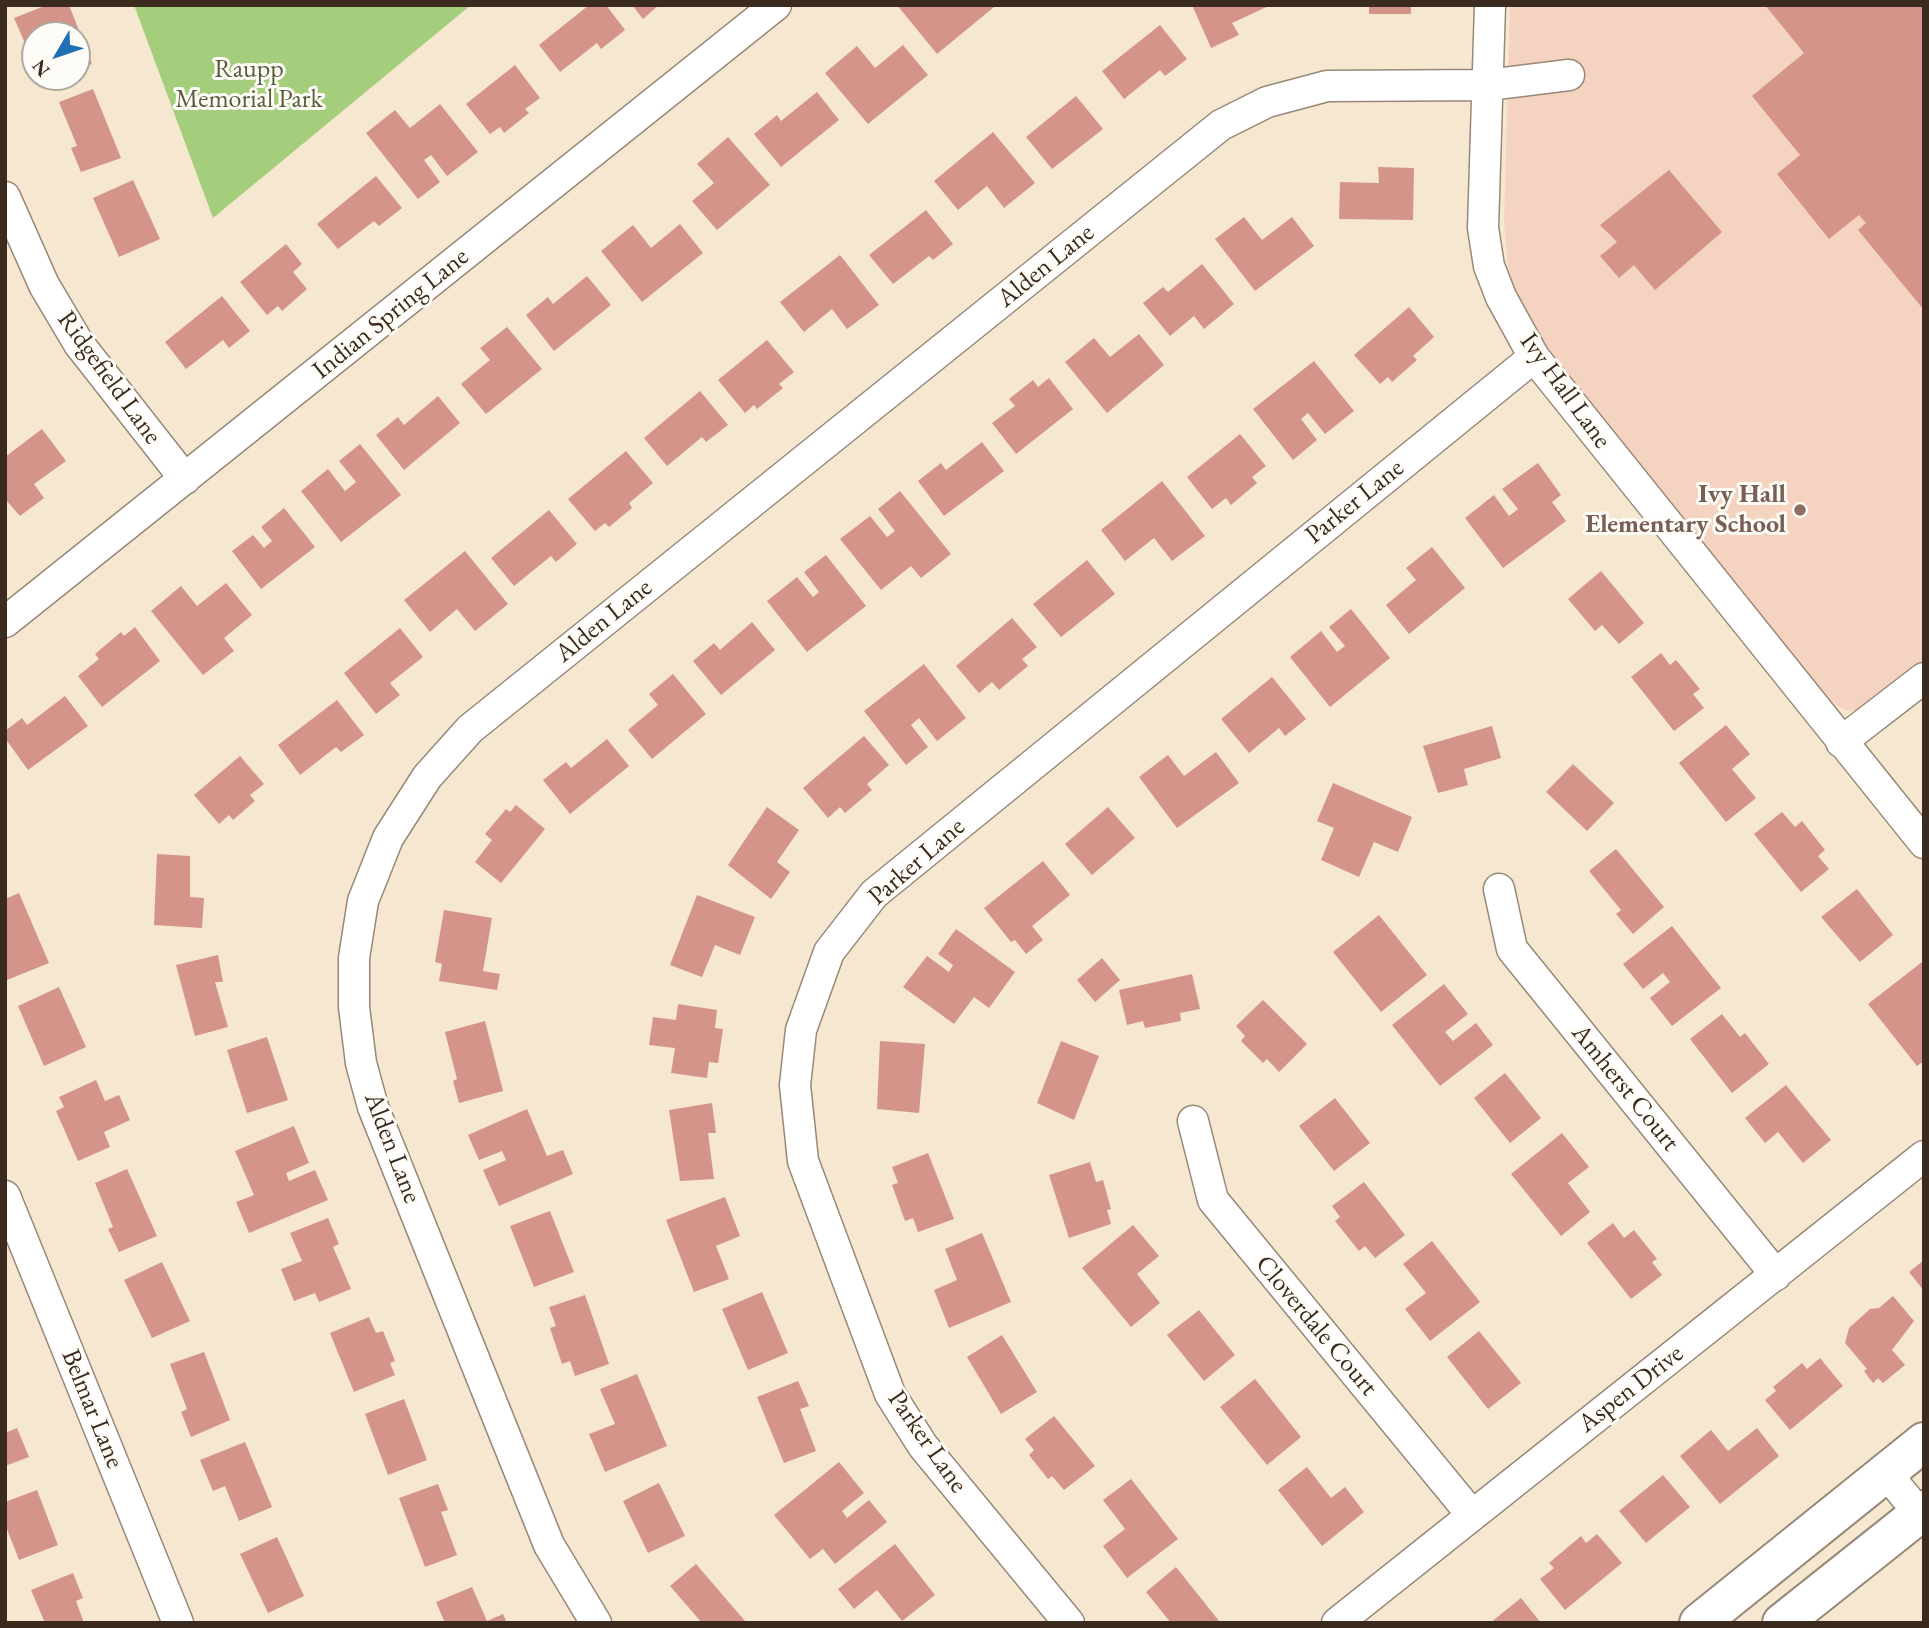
<!DOCTYPE html>
<html>
<head>
<meta charset="utf-8">
<style>
  body { margin:0 }
  #map { position:relative; width:1929px; height:1628px; overflow:hidden; background:#f6e7d1; font-family:"EB Garamond",serif }
  canvas { display:block }
  .frame { position:absolute; inset:0; border:7px solid #3b2a1e; pointer-events:none }
  .north { position:absolute; left:21px; top:21px; width:70px; height:70px; box-sizing:border-box; background:#fdfcf7; border:2px solid #afa8a0; border-radius:50%; rotate:231deg; font-size:19px; font-weight:700; line-height:28px; text-align:center; color:#3b2a1e }
  .north::after { content:''; display:block; margin:auto; width:24px; height:32px; background:#1f6fb2; clip-path:polygon(50% 0,100% 100%,50% 72%,0 100%) }
</style>
</head>
<body>
<div id="map">
<canvas width="1929" height="1628"></canvas>
<div class="frame"></div>
<div class="north">N</div>
</div>
<script>
const ctx = document.querySelector('canvas').getContext('2d');
ctx.lineJoin = 'round';
function fillPath(path, color) { ctx.fillStyle = color; ctx.fill(path, 'evenodd'); }
const shape = rows => new Path2D(rows.map(r => 'M' + r).join(''));
function trace(path, color, width, dash) { ctx.strokeStyle = color; ctx.lineWidth = width; ctx.lineCap = dash ? 'butt' : 'round'; ctx.setLineDash(dash || []); ctx.stroke(path); }
function label(font, color, halo, rows, align = 'center') {
  ctx.font = font + ' "EB Garamond",serif'; ctx.lineWidth = 6; ctx.setLineDash([]); ctx.textBaseline = 'middle'; ctx.strokeStyle = halo; ctx.fillStyle = color; for (const [text, x, y, turn = 0] of rows) {
    ctx.save(); ctx.translate(x, y); ctx.rotate((+turn || 0) * Math.PI / 180); ctx.textAlign = isNaN(turn) ? turn : align; if (halo) ctx.strokeText(text, 0, 0); ctx.fillText(text, 0, 0); ctx.restore();
  }
}
fillPath(shape([
  [1510,5,1924,5,1924,663,1869,706,1856,711,1844,710,1830,700,1553,356,1521,306,1508,267,1504,223]
]), '#f5d3c1');
fillPath(shape([
  [134,5,471,5,213,218]
]), '#a4ce7b');
fillPath(shape([
  [47,5,69,5,92,64,77,70,77,35,35,35,35,45,27,48,14,18],
  [589,5,606,5,625,30,601,49,597,43,560,72,539,45],
  [632,5,659,5,643,19],
  [897,5,992,5,994,7,937,54],
  [1192,5,1271,5,1232,23,1239,35,1211,48],
  [1369,5,1411,5,1411,14,1369,14],
  [1765,5,1924,5,1924,310,1858,230,1866,223,1859,215,1829,239,1777,174,1800,155,1752,96,1804,53],
  [1160,25,1187,59,1165,76,1160,70,1124,99,1102,71],
  [903,45,928,75,868,124,825,73,857,46,875,68],
  [515,65,540,98,525,109,529,113,504,133,500,127,490,134,466,104],
  [93,89,121,158,81,172,71,148,77,146,59,102],
  [817,92,839,120,781,167,754,134,777,115,781,121],
  [1076,96,1103,129,1052,169,1026,137],
  [440,104,478,152,447,176,431,155,424,160,440,182,418,199,366,133,395,110,410,128],
  [993,132,1035,183,1004,208,987,186,958,210,934,181],
  [728,137,770,185,717,230,692,201,714,183,697,164],
  [1378,167,1414,168,1413,220,1339,219,1340,182,1379,183],
  [1669,170,1722,232,1655,290,1634,265,1619,278,1600,256,1617,242,1600,225],
  [376,176,402,208,379,226,374,221,338,249,317,224],
  [133,180,160,239,119,257,93,198],
  [926,210,953,244,933,260,929,256,893,284,869,255],
  [1244,217,1262,240,1292,217,1314,246,1255,291,1215,239],
  [680,224,703,253,642,302,601,251,633,225,651,248],
  [286,244,302,264,293,272,307,289,282,311,278,306,267,315,240,282],
  [840,255,879,305,847,329,832,309,804,332,780,302],
  [1202,264,1234,304,1204,329,1194,316,1170,336,1143,303,1163,287,1168,292],
  [587,276,611,305,554,351,526,315,548,297,553,304],
  [222,296,250,331,229,348,223,340,186,369,165,342],
  [1409,307,1434,337,1413,356,1417,360,1392,382,1388,377,1380,384,1354,355],
  [507,327,542,369,486,414,461,384,490,360,480,348],
  [1139,334,1164,365,1107,413,1065,362,1094,338,1110,357],
  [767,340,794,372,779,384,783,388,757,409,754,405,745,413,718,380],
  [1314,361,1354,411,1325,434,1308,413,1301,419,1317,440,1293,460,1253,409],
  [1049,378,1073,409,1016,454,992,423,1015,406,1009,399,1033,380,1038,387],
  [700,391,728,425,706,442,702,437,667,466,644,438],
  [438,396,460,423,404,470,376,435,398,417,404,425],
  [42,429,66,461,34,484,44,498,20,516,5,499,5,457],
  [1240,434,1266,466,1252,477,1257,483,1231,505,1226,498,1212,509,1187,477],
  [982,442,1004,471,944,516,918,481,941,463,946,470],
  [360,444,401,495,341,542,301,491,328,469,345,491,356,482,339,461],
  [626,451,653,483,629,503,632,508,609,527,605,523,595,531,568,499],
  [1538,463,1561,495,1552,502,1566,521,1503,568,1465,518,1494,495,1509,516,1518,509,1502,489],
  [1162,481,1205,536,1172,561,1154,538,1125,561,1101,530],
  [900,491,951,554,921,578,911,566,881,590,840,539,870,516,887,537,895,531,878,509],
  [284,508,315,547,261,589,232,551,253,535,264,548,272,541,261,527],
  [549,510,577,544,556,562,551,556,514,586,491,558],
  [1432,547,1465,588,1409,634,1386,605,1416,580,1406,568],
  [465,551,508,604,475,631,457,609,430,632,404,600],
  [826,555,866,606,807,652,767,601,797,577,813,597,819,592,804,572],
  [1087,560,1115,594,1061,637,1033,604],
  [1601,571,1644,623,1619,644,1602,625,1595,631,1568,599],
  [226,583,252,615,224,638,234,651,203,675,151,611,181,586,197,606],
  [1351,609,1390,658,1330,707,1290,657,1321,631,1337,652,1345,646,1329,627],
  [1012,618,1037,647,1022,659,1028,666,999,690,992,682,979,693,956,666],
  [752,622,775,650,721,695,693,661,714,643,720,650],
  [135,627,160,661,102,707,78,676,99,659,95,654,121,632,124,636],
  [400,628,423,657,390,683,400,695,376,714,344,673],
  [1661,653,1670,665,1676,660,1700,689,1693,694,1704,708,1674,731,1631,677],
  [924,664,966,718,937,741,919,718,911,725,928,747,906,765,864,711],
  [673,674,706,714,652,759,628,730,658,705,649,694],
  [1272,677,1306,719,1285,736,1279,728,1249,753,1221,719],
  [65,696,88,726,28,770,5,738,5,731,22,718,27,725],
  [337,700,364,735,341,752,336,747,300,775,278,745],
  [1726,725,1750,754,1732,769,1756,798,1726,822,1679,763],
  [1492,726,1501,758,1464,769,1468,785,1438,793,1423,746],
  [864,736,889,765,867,784,872,790,845,813,840,807,828,818,803,788],
  [607,739,629,766,570,814,543,780,566,762,571,768],
  [1216,752,1239,783,1177,828,1139,777,1168,755,1184,776],
  [240,756,264,784,250,795,255,801,233,820,229,815,219,824,194,795],
  [1573,764,1614,803,1587,831,1546,792],
  [1333,783,1412,817,1398,852,1374,842,1359,877,1321,860,1334,828,1317,821],
  [516,805,545,829,501,883,475,862,492,840,485,834,506,809,510,812],
  [767,807,799,830,777,862,790,872,771,899,728,865],
  [1108,807,1135,838,1092,875,1065,844],
  [1782,812,1795,827,1802,821,1825,850,1818,856,1829,869,1801,892,1754,834],
  [1616,849,1664,907,1633,934,1616,914,1621,910,1589,871],
  [157,854,190,856,190,897,204,898,202,928,154,925],
  [1043,861,1070,895,1032,926,1043,940,1026,954,1015,940,1011,942,984,908],
  [1857,889,1893,935,1860,962,1821,917],
  [19,893,49,963,7,980,5,899],
  [697,895,755,917,740,955,715,945,702,977,670,965],
  [444,910,492,918,483,971,500,974,497,990,439,981,442,964,435,962],
  [1379,915,1427,975,1381,1012,1333,952],
  [1672,926,1721,988,1672,1026,1650,998,1670,982,1663,973,1643,989,1623,964],
  [956,929,1015,972,989,1008,974,997,954,1024,903,987,927,956,949,972,953,965,938,954],
  [218,955,223,982,215,982,228,1027,195,1036,176,965],
  [1102,958,1120,980,1095,1002,1077,980],
  [1922,962,1924,1061,1917,1066,1868,1004],
  [1192,974,1200,1009,1180,1013,1181,1021,1145,1028,1143,1021,1127,1025,1119,990],
  [1444,984,1468,1014,1445,1032,1453,1041,1476,1023,1493,1045,1440,1086,1392,1025],
  [59,987,86,1047,44,1066,18,1006],
  [1263,1000,1307,1044,1279,1072,1267,1059,1263,1063,1241,1041,1245,1036,1236,1026],
  [678,1004,717,1010,715,1028,723,1029,718,1063,709,1062,707,1078,671,1073,675,1048,649,1045,653,1017,676,1020],
  [1722,1014,1740,1037,1745,1033,1769,1064,1732,1093,1690,1039],
  [485,1021,503,1091,459,1103,453,1081,457,1079,445,1032],
  [267,1037,288,1100,247,1113,227,1050],
  [880,1041,925,1044,919,1113,877,1109],
  [1061,1041,1099,1056,1074,1120,1037,1103],
  [1505,1073,1541,1118,1510,1143,1474,1098],
  [96,1080,105,1101,119,1095,130,1120,104,1132,110,1147,78,1161,56,1111,64,1107,59,1097],
  [1786,1085,1831,1140,1803,1163,1778,1132,1765,1143,1745,1118],
  [1335,1098,1370,1143,1334,1171,1299,1126],
  [712,1103,716,1133,708,1133,714,1179,680,1181,669,1110],
  [527,1109,547,1156,563,1150,573,1174,499,1206,483,1170,506,1160,502,1151,479,1160,468,1135],
  [294,1126,309,1163,286,1173,289,1181,315,1170,328,1200,249,1233,236,1202,254,1195,235,1151],
  [1562,1133,1589,1167,1568,1183,1590,1212,1561,1236,1511,1174],
  [928,1153,954,1219,918,1232,913,1218,905,1221,892,1185,898,1183,892,1167],
  [1090,1162,1096,1182,1103,1180,1111,1209,1107,1210,1111,1224,1069,1238,1049,1175],
  [127,1169,157,1236,119,1252,108,1229,113,1227,95,1183],
  [1364,1182,1405,1235,1375,1258,1365,1246,1359,1251,1335,1221,1340,1217,1332,1206],
  [725,1197,740,1236,716,1246,729,1279,694,1292,666,1220],
  [550,1211,574,1272,534,1287,510,1226],
  [328,1218,339,1244,333,1247,351,1289,319,1302,315,1293,294,1301,281,1269,302,1261,290,1233],
  [1613,1223,1624,1238,1634,1230,1657,1259,1652,1262,1662,1275,1631,1299,1587,1243],
  [1133,1225,1159,1256,1137,1274,1160,1303,1131,1327,1082,1268],
  [982,1233,1011,1302,949,1328,934,1290,957,1280,945,1249],
  [1432,1241,1480,1302,1430,1341,1405,1309,1426,1293,1403,1264],
  [1924,1260,1924,1291,1909,1272],
  [162,1262,190,1321,152,1338,124,1280],
  [762,1292,788,1353,748,1370,722,1309],
  [585,1295,609,1364,575,1376,570,1361,562,1364,550,1328,556,1326,549,1307],
  [1893,1296,1914,1321,1892,1350,1905,1365,1883,1383,1878,1378,1873,1383,1864,1371,1867,1369,1845,1343,1849,1328,1870,1309,1879,1308],
  [1199,1310,1235,1355,1204,1381,1167,1335],
  [369,1317,376,1333,383,1331,395,1361,390,1363,395,1375,354,1392,330,1333],
  [1479,1331,1521,1383,1488,1409,1447,1357],
  [1002,1335,1037,1392,1001,1414,967,1357],
  [204,1352,230,1420,191,1437,181,1412,187,1409,170,1364],
  [1820,1358,1843,1386,1790,1430,1765,1400,1776,1391,1773,1387,1802,1363,1807,1369],
  [637,1374,667,1446,605,1472,589,1434,615,1424,600,1389],
  [1255,1379,1301,1437,1267,1465,1220,1407],
  [798,1381,809,1406,800,1409,816,1451,784,1463,757,1397],
  [404,1399,427,1460,388,1475,365,1414],
  [1054,1416,1095,1466,1064,1490,1052,1476,1048,1479,1029,1455,1034,1450,1025,1439],
  [17,1428,29,1457,5,1466,5,1433],
  [1757,1428,1779,1456,1720,1504,1680,1456,1711,1430,1728,1451],
  [245,1442,272,1507,239,1521,225,1486,213,1491,200,1460],
  [839,1462,864,1493,842,1511,847,1518,869,1500,887,1522,835,1564,823,1549,810,1559,774,1515],
  [1307,1467,1331,1498,1345,1487,1364,1512,1322,1546,1278,1490],
  [1663,1475,1690,1507,1646,1543,1619,1511],
  [1131,1479,1178,1539,1127,1578,1103,1546,1125,1529,1103,1500],
  [659,1483,685,1536,648,1553,623,1501],
  [438,1484,448,1510,441,1512,457,1555,425,1567,399,1498],
  [37,1490,58,1545,19,1560,5,1524,5,1502],
  [1597,1534,1622,1563,1565,1610,1540,1579,1554,1568,1549,1563,1581,1536,1586,1543],
  [277,1537,304,1596,268,1613,240,1554],
  [895,1544,935,1595,902,1621,877,1590,854,1609,838,1589],
  [696,1564,745,1621,743,1623,702,1623,670,1586],
  [1176,1567,1219,1621,1217,1623,1171,1623,1146,1592],
  [73,1573,83,1598,76,1601,84,1623,45,1623,31,1590],
  [472,1587,487,1621,503,1614,507,1623,445,1623,436,1602],
  [1521,1598,1541,1623,1490,1623]
]), '#d59489');
const minor = shape([
  [1490,5,1483,228,1489,266,1501,297,1534,357,1924,843],
  [5,197,44,285,79,344,185,479],
  [5,622,776,5],
  [1841,742,1924,678],
  [1499,889,1512,949,1776,1275],
  [1193,1121,1213,1200,1472,1515],
  [5,1196,178,1623],
  [1885,1472,1924,1519],
  [596,1623,549,1545,373,1107,361,1063,354,1007,354,958,363,901,388,838,427,777,470,729,1221,125,1267,102,1327,86,1488,85,1569,75],
  [1069,1623,923,1446,890,1394,803,1161,795,1085,801,1030,829,952,874,894,1534,357],
  [1337,1623,1924,1156]
]);
const secondary = shape([
  [1699,1623,1924,1442],
  [1782,1623,1924,1510]
]);
trace(minor, '#988878', 33);
trace(secondary, '#988878', 42);
trace(minor, '#fff', 30);
trace(secondary, '#fff', 38);
for (const [x, y, r, color] of [
  [1800,510,7,"#8d6e63"]
]) { const dot = new Path2D(); dot.arc(x, y, r, 0, 2 * Math.PI); ctx.fillStyle = color; ctx.fill(dot); trace(dot, '#fdfcf7', 2.5); }
label('26px', '#5a5b3a', '#fdfcf7', [
  ["Raupp",249,70],
  ["Memorial Park",249,100]
]);
label('26px', '#3b2a1e', '#fdfcf7', [
  ["Alden Lane",1046,266,-39],
  ["Indian Spring Lane",391,314,-39],
  ["Ridgefield Lane",109,378,54],
  ["Ivy Hall Lane",1565,391,54],
  ["Parker Lane",1355,502,-39],
  ["Alden Lane",604,621,-39],
  ["Parker Lane",917,862,-41],
  ["Amherst Court",1625,1088,51],
  ["Alden Lane",392,1148,69],
  ["Cloverdale Court",1316,1326,50],
  ["Aspen Drive",1631,1389,-38],
  ["Belmar Lane",92,1409,68],
  ["Parker Lane",927,1442,55]
]);
label('bold 26px', '#785e54', '#fdfcf7', [
  ["Ivy Hall",1786,495],
  ["Elementary School",1786,525]
], 'right');
</script>
</body>
</html>
